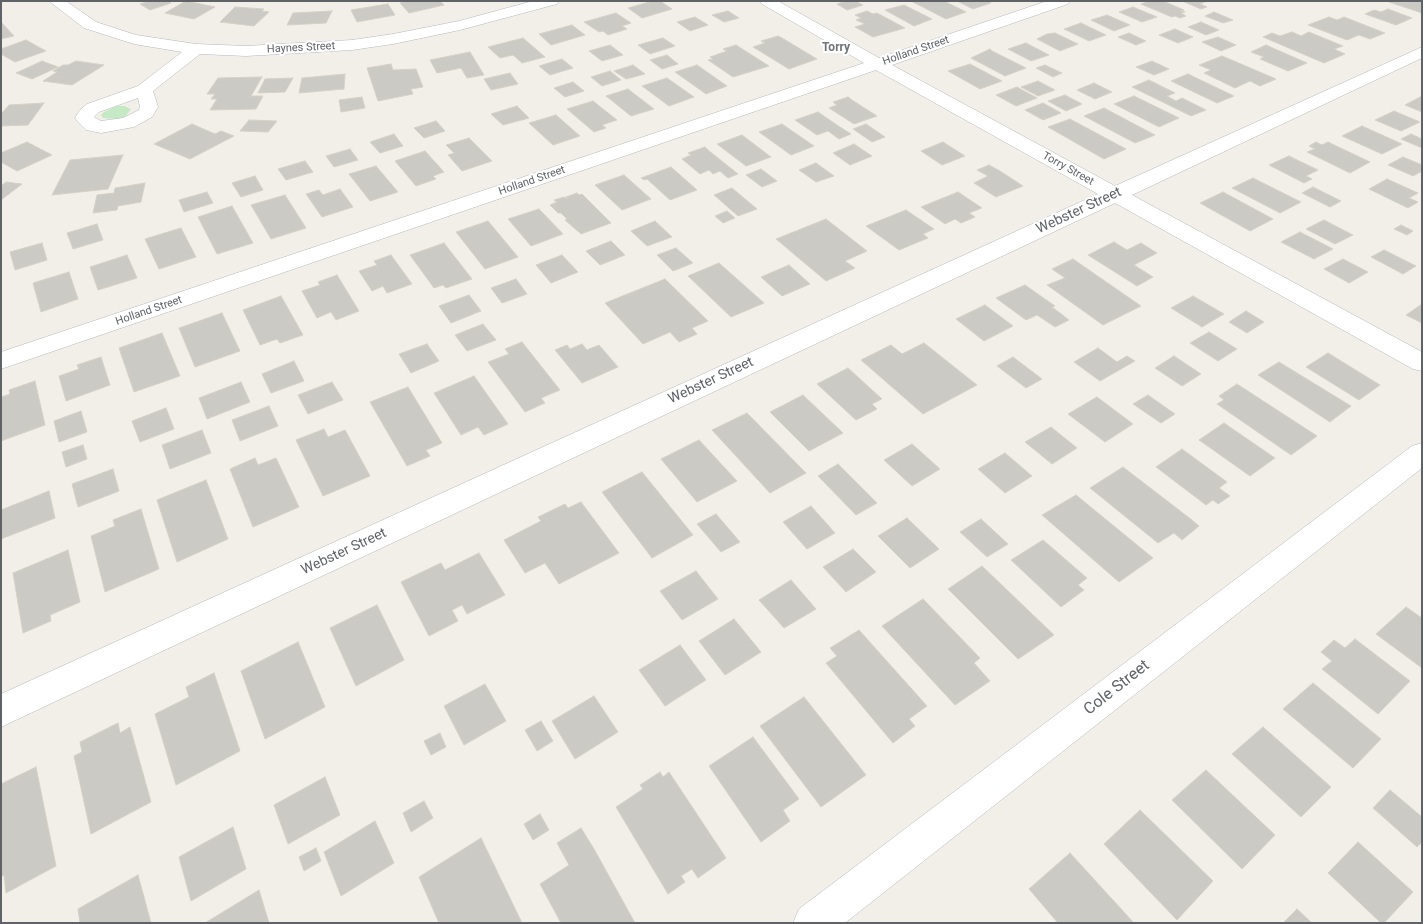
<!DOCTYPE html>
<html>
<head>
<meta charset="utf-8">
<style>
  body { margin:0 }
  #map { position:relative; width:1423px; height:924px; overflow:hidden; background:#f1efe8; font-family:Roboto,sans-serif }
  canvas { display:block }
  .frame { position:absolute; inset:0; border:2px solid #5f6368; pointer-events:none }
</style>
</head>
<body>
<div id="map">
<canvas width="1423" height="924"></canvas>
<div class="frame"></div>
</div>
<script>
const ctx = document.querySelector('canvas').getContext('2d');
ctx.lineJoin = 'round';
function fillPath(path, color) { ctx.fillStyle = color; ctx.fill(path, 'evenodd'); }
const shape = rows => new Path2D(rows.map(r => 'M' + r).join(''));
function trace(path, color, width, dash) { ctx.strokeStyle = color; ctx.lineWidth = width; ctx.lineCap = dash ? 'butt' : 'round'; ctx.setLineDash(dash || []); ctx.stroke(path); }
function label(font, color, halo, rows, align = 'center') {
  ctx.font = font + ' Roboto,sans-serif'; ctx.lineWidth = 4; ctx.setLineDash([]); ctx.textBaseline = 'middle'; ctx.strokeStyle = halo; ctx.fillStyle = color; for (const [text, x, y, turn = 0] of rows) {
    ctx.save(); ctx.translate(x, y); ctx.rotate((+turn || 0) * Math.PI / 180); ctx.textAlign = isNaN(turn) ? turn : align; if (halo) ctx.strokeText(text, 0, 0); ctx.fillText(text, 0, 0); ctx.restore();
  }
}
fillPath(shape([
  [117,106,124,106,131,109,125,117,117,119,103,118,101,115,104,112]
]), '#c5e8c5');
const building = shape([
  [150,1,168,1,171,3,150,10,140,4,150,1],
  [186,1,215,7,194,19,165,13,186,1],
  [407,1,440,1,444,5,409,13,400,3,407,1],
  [653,1,660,1,672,9,642,18,628,8,653,1],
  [847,1,855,1,863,5,847,10,837,4,847,1],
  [911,1,944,1,966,12,946,19,911,1],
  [957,1,987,1,991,3,973,9,957,1],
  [1150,1,1163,1,1184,10,1181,11,1185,12,1181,13,1186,16,1180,18,1175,16,1172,17,1141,4,1150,1],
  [1182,1,1207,1,1200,4,1207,7,1201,9,1182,1],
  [1422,1,1422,13,1389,2,1407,2,1422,1],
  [388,4,395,15,357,22,351,10,388,4],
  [904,5,932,19,914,26,885,10,904,5],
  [235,7,264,9,262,11,269,12,254,26,220,22,235,7],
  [1133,7,1157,17,1142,22,1119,12,1133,7],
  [1388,9,1412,18,1396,25,1365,14,1374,10,1381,12,1388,9],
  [332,11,326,23,287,25,293,13,332,11],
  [728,11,739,18,724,22,712,15,728,11],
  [867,11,873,14,877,13,905,28,873,37,855,27,865,24,856,20,861,18,855,15,867,11],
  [1214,12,1233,20,1223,23,1205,16,1214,12],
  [616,13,631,23,622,26,627,29,608,35,603,31,599,32,584,22,616,13],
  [1107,15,1130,25,1114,31,1091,20,1107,15],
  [695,17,708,25,690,31,677,22,695,17],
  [1329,17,1337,20,1344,17,1385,33,1370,39,1359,35,1347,40,1308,25,1329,17],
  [1201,22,1219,30,1206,35,1188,27,1201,22],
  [2,23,14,36,1,39,2,23],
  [1081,23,1106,35,1089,41,1064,29,1081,23],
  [572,25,585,35,551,45,539,34,572,25],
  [1175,29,1193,37,1178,43,1159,35,1175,29],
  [1292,32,1301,36,1309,32,1343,46,1334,49,1345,54,1324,63,1263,37,1272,33,1280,36,1292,32],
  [1055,33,1078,44,1060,51,1037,39,1047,34,1055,33],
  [1129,33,1146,41,1136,45,1118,37,1129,33],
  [778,36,782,38,817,59,789,69,753,47,765,43,761,41,778,36],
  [1218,37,1236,45,1221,51,1202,42,1218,37],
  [523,38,545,57,522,63,513,55,500,58,488,47,523,38],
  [663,38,675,46,650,54,638,45,663,38],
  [26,40,46,51,15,62,1,54,1,49,26,40],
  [1026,43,1049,55,1031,61,1008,49,1026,43],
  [610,45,623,55,602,61,589,51,610,45],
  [736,45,769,66,733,77,708,60,713,59,710,57,727,51,723,49,736,45],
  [1266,45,1307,63,1288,71,1260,59,1264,57,1251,52,1266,45],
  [990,49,992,51,1026,68,1005,76,971,58,990,49],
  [470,52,484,75,467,78,461,68,437,73,430,60,470,52],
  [667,55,678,64,662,69,650,60,667,55],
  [1222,56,1234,61,1276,79,1260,86,1250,81,1235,88,1204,73,1211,70,1199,65,1222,56],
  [562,59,573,68,550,75,539,66,562,59],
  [42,61,58,67,32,79,16,73,42,61],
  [76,61,104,65,72,85,43,81,57,72,53,71,63,65,68,65,76,61],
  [1152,61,1169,69,1154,75,1136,67,1152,61],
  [391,64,393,70,416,69,423,87,411,89,413,94,378,101,367,68,391,64],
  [970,64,1002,81,980,89,948,71,970,64],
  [633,65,645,74,626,79,614,71,633,65],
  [697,65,727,86,706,94,675,72,697,65],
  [1045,65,1062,73,1053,77,1036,68,1045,65],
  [610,71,621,80,602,86,591,77,610,71],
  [510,73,518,84,491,90,484,79,510,73],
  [345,74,344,89,299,93,302,78,345,74],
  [1188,74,1234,96,1217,103,1171,81,1188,74],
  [262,77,251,96,263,96,256,109,210,110,217,99,211,99,215,94,207,94,218,78,262,77],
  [293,78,285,92,258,93,265,79,293,78],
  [667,78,694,97,669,106,642,86,667,78],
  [1149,80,1175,93,1167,96,1176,101,1182,98,1206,110,1191,116,1132,87,1149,80],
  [1038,81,1055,90,1038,96,1021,87,1038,81],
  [573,82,584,91,565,97,554,88,573,82],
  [1094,83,1112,92,1095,99,1077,90,1094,83],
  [1017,87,1037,98,1016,106,996,95,1017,87],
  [628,89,654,109,631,116,606,96,628,89],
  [1065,95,1082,104,1066,111,1048,101,1065,95],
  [1134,96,1179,118,1159,127,1114,104,1134,96],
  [1422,96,1422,112,1405,105,1422,96],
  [362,97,365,108,341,112,339,100,362,97],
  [848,97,852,100,877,116,854,124,829,108,837,105,833,102,848,97],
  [593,101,617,120,602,125,606,128,594,132,567,109,593,101],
  [44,103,28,125,1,126,1,114,9,105,44,103],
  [1043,103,1061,113,1043,120,1025,110,1043,103],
  [517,106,529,118,503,125,491,114,517,106],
  [1104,108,1155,135,1135,143,1084,116,1104,108],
  [1394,111,1420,122,1401,131,1375,120,1394,111],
  [818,112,840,127,851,134,839,139,828,131,817,135,795,120,818,112],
  [556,115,580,136,553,145,529,123,556,115],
  [1070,119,1126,149,1104,159,1048,127,1070,119],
  [249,120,277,121,268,132,240,131,249,120],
  [436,121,445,131,424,138,414,128,436,121],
  [192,124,215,134,221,131,234,136,190,159,154,144,192,124],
  [782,124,814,146,791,155,759,132,782,124],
  [866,124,885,137,872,142,853,129,866,124],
  [1362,126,1402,144,1382,154,1342,136,1362,126],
  [394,134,403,146,380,153,370,142,394,134],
  [1411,134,1422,139,1422,148,1401,139,1411,134],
  [742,135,771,157,746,166,717,144,742,135],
  [469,138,492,161,462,171,448,155,454,153,446,145,469,138],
  [27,142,52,155,17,171,1,162,1,153,27,142],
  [943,142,965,156,942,165,921,151,943,142],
  [1316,142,1322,145,1328,142,1370,162,1350,173,1307,152,1315,149,1309,146,1316,142],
  [854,144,872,156,850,165,833,153,854,144],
  [705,147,708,150,738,174,728,178,720,171,713,174,709,170,700,174,682,159,691,155,688,153,705,147],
  [350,149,358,160,334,167,326,156,350,149],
  [425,151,444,172,433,176,436,179,416,186,395,161,425,151],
  [123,155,108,189,52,195,70,160,123,155],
  [1289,156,1318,170,1306,176,1312,179,1304,183,1269,165,1289,156],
  [1403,157,1422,165,1422,171,1413,176,1388,165,1403,157],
  [305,161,313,172,286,180,278,169,305,161],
  [816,163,834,176,816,182,799,170,816,163],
  [989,165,1000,171,1023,186,996,197,974,183,988,176,977,170,989,165],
  [376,166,398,192,370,201,349,174,376,166],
  [671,167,697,190,670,200,647,179,644,180,641,178,671,167],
  [761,169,777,181,762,187,746,175,761,169],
  [624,175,651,199,622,210,595,185,624,175],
  [255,176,263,190,241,197,232,183,255,176],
  [1253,178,1301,202,1280,213,1232,188,1253,178],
  [1387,179,1418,193,1409,198,1418,202,1408,208,1369,189,1387,179],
  [6,182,22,184,1,200,1,186,6,182],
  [145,183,141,202,118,206,117,210,93,213,97,195,114,193,115,188,145,183],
  [1313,187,1341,201,1330,207,1302,193,1313,187],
  [732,188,757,209,738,216,714,195,732,188],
  [340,189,353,207,322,217,306,194,319,190,323,195,340,189],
  [207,192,213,203,184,212,179,200,207,192],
  [958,192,982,208,969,213,975,217,961,223,955,219,945,224,921,207,958,192],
  [1223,192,1273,219,1250,231,1200,203,1223,192],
  [577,193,579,195,582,194,611,223,581,234,565,220,567,219,561,213,558,213,550,205,557,202,554,200,564,197,568,199,566,197,577,193],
  [285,195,306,228,271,239,251,205,285,195],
  [232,206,253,243,217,254,198,217,232,206],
  [539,209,563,234,531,246,508,219,539,209],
  [906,210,934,229,923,234,928,238,899,250,866,226,906,210],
  [727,211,735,218,723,223,715,216,727,211],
  [826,219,867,251,845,261,855,268,826,281,776,239,826,219],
  [1324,220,1353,235,1335,244,1306,229,1324,220],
  [488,221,518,257,485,269,456,232,488,221],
  [655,221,672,237,647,246,631,231,655,221],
  [97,224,103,240,73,249,67,233,97,224],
  [1401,225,1413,231,1407,235,1394,229,1401,225],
  [181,228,196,257,159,269,145,239,181,228],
  [1300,232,1333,249,1314,259,1281,242,1300,232],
  [611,241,625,255,600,265,586,251,611,241],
  [1114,242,1127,250,1141,243,1157,253,1134,265,1153,277,1137,286,1088,255,1114,242],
  [42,243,47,260,15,270,10,252,42,243],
  [444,243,472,279,446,288,443,285,434,288,410,255,444,243],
  [676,248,693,263,673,271,657,255,676,248],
  [1384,250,1416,266,1403,274,1371,257,1384,250],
  [127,255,137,278,98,290,90,267,127,255],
  [391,255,412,284,387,293,383,286,372,291,359,271,377,265,374,261,391,255],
  [562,255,578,272,551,283,536,265,562,255],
  [1073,259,1141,306,1103,325,1047,285,1065,278,1052,269,1073,259],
  [1343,259,1368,272,1349,283,1324,269,1343,259],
  [719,263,764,303,731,317,688,276,719,263],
  [789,265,810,284,782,296,761,277,789,265],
  [69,272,78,299,41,312,33,283,69,272],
  [337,275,359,311,336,320,331,312,317,318,302,291,320,285,318,282,337,275],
  [516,279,527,294,502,303,491,288,516,279],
  [665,279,708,321,692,328,697,334,679,342,670,332,643,344,605,303,665,279],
  [1025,285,1055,306,1052,307,1069,320,1055,327,1037,315,1026,320,996,298,1025,285],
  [469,295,481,311,451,323,439,306,469,295],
  [281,296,303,335,280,343,277,339,260,345,243,310,281,296],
  [1193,296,1224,314,1202,327,1171,308,1193,296],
  [1422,304,1422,323,1406,315,1422,304],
  [985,305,1013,326,984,341,956,319,985,305],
  [1246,311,1264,322,1247,333,1229,322,1246,311],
  [222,313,240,351,195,367,179,328,222,313],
  [483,324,496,340,467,351,455,335,483,324],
  [1209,332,1237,349,1218,361,1190,343,1209,332],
  [162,333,180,376,134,392,119,348,162,333],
  [522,342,560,390,541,398,545,403,525,412,488,362,509,354,505,349,522,342],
  [924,343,977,385,923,414,861,360,891,345,902,354,924,343],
  [427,344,439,361,411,373,399,354,427,344],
  [582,344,587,350,599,345,618,367,582,383,555,350,567,345,570,349,582,344],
  [1098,348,1117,362,1127,356,1135,361,1100,381,1074,362,1098,348],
  [1328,353,1380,385,1359,400,1306,367,1328,353],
  [1174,356,1201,374,1182,386,1155,368,1174,356],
  [101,357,110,385,66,401,59,376,79,369,77,365,101,357],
  [1013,357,1042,379,1026,388,997,366,1013,357],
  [294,361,304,381,271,393,262,374,294,361],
  [1279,362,1351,406,1330,422,1258,375,1279,362],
  [848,368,882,399,872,404,877,409,856,420,817,384,848,368],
  [474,376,508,424,484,435,478,427,461,435,434,393,474,376],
  [35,381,45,425,1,441,1,397,10,394,9,390,35,381],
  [241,382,250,402,207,419,199,398,241,382],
  [332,382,343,400,308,414,298,395,332,382],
  [1237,384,1317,436,1291,455,1217,404,1224,400,1219,396,1237,384],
  [408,387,442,443,426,450,430,456,407,466,370,402,408,387],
  [803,395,843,433,809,451,770,412,803,395],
  [1148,395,1175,414,1161,423,1133,404,1148,395],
  [1097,397,1133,424,1105,442,1068,414,1097,397],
  [269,406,278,426,240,441,232,420,269,406],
  [166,408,174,429,140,442,132,421,166,408],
  [81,411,87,432,59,442,54,421,81,411],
  [747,413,806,473,770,493,712,430,747,413],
  [1224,423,1275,458,1250,476,1199,440,1224,423],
  [1051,427,1077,448,1052,464,1025,442,1051,427],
  [324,429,328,437,345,430,370,476,323,496,296,440,324,429],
  [202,430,211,453,170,469,162,445,202,430],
  [699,440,737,481,697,502,661,459,699,440],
  [912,444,940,469,912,486,884,460,912,444],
  [83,445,87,459,66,467,62,452,83,445],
  [1182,449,1227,482,1219,488,1230,496,1218,504,1213,500,1206,505,1156,467,1182,449],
  [1005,453,1032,476,1005,493,978,469,1005,453],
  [255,458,258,465,276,458,299,507,253,527,230,469,255,458],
  [838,464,877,503,856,515,818,476,838,464],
  [1123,467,1192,520,1199,526,1182,540,1174,533,1158,543,1090,488,1123,467],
  [113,469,119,491,78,507,72,484,113,469],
  [642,472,693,535,652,558,602,492,642,472],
  [206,480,228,539,177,562,157,500,206,480],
  [49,491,55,518,1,539,1,510,49,491],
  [1076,495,1153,558,1119,582,1042,515,1076,495],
  [581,502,619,553,559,584,545,563,525,573,504,540,541,521,538,517,565,504,568,508,581,502],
  [811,506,835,533,807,549,783,522,811,506],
  [141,509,159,569,105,592,91,536,115,526,113,520,141,509],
  [716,514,740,542,721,552,697,524,716,514],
  [907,518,939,549,910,568,878,536,907,518],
  [981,519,1008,544,987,557,960,532,981,519],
  [1043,540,1087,578,1078,585,1084,590,1061,607,1011,560,1043,540],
  [853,549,876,572,846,592,823,567,853,549],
  [68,550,80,602,50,615,51,621,23,633,13,573,68,550],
  [479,553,505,595,467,614,462,605,452,610,458,621,429,636,401,582,441,563,445,570,479,553],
  [982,566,1054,635,1018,659,948,589,982,566],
  [696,571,718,599,682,620,660,591,696,571],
  [791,580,816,609,784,628,759,600,791,580],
  [923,599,980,658,974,663,990,681,955,705,882,626,923,599],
  [377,605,404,660,356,686,330,628,377,605],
  [1406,607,1422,618,1422,668,1376,634,1406,607],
  [734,619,761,652,725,675,699,641,734,619],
  [859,630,927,706,909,719,915,726,893,743,826,663,837,656,830,648,859,630],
  [1355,639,1410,681,1378,714,1322,669,1332,661,1321,652,1334,640,1345,648,1355,639],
  [298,642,325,707,265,739,241,671,298,642],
  [680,645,706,680,665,706,639,670,680,645],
  [214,673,240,751,176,785,155,714,189,697,186,687,214,673],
  [1313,683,1381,739,1353,768,1283,709,1313,683],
  [485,684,506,721,464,745,444,706,485,684],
  [594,696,618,732,575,759,552,721,594,696],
  [804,697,866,775,821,807,760,726,804,697],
  [541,721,553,741,537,751,525,730,541,721],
  [118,723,120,733,130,727,151,802,91,834,74,756,82,752,80,742,118,723],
  [1263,727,1331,787,1301,817,1232,754,1263,727],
  [440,733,446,747,431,755,424,741,440,733],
  [753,737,799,799,783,810,790,821,761,842,709,766,753,737],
  [36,767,56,866,6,893,4,875,1,877,1,784,36,767],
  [1206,770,1275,835,1242,869,1172,800,1206,770],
  [660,772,663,777,669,772,726,858,698,878,692,869,681,876,685,882,668,894,616,807,643,789,640,785,660,772],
  [325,777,340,815,288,844,274,805,325,777],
  [1390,790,1422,817,1422,842,1417,847,1373,808,1390,790],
  [424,801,433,818,411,832,403,813,424,801],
  [1140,810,1213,881,1177,920,1104,844,1140,810],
  [540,814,549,830,533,840,524,824,540,814],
  [375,821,394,863,341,896,324,852,375,821],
  [233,827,246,869,191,901,179,857,233,827],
  [581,828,594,849,635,923,561,923,540,884,569,865,557,843,581,828],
  [481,838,522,923,439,923,419,877,481,838],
  [1358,842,1413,892,1384,923,1381,923,1328,873,1358,842],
  [316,848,321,861,304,871,299,857,316,848],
  [1070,853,1134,923,1058,923,1029,889,1070,853],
  [138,875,151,923,80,923,78,909,138,875],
  [259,890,269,923,205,923,259,890],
  [1297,909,1312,923,1283,923,1297,909]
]);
fillPath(building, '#cccac5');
trace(building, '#d6d1c6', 1);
const street = shape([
  [49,1,66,1,96,22,136,35,196,44,246,46,352,40,393,34,459,21,533,1,559,1,557,4,460,30,393,44,352,50,246,56,200,54,153,91,158,107,152,117,134,127,101,133,86,130,78,122,75,118,80,110,87,104,138,86,182,52,134,44,84,28,49,1],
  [138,98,140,107,139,110,123,118,101,121,94,117,99,112,138,98],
  [760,1,778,1,879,58,1047,1,1070,1,1068,4,892,65,1115,186,1422,47,1422,58,1132,195,1422,352,1422,371,1413,369,1115,203,1,727,1,694,1098,194,876,70,1,369,1,352,864,63,762,4,760,1],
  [1422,443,1422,468,845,923,793,923,799,909,1412,446,1422,443]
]);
trace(street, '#b5b8bc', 1);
fillPath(street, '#fff');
label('11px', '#5f6368', '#fff', [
  ["Haynes Street",301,48,-3],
  ["Holland Street",916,51,-19],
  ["Torry Street",1068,169,29],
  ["Holland Street",532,181,-19],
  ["Holland Street",149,311,-19]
]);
label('bold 12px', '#70757a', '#fff', [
  ["Torry",836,48]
]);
label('14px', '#5f6368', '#fff', [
  ["Webster Street",1079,211,-25],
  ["Webster Street",711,381,-25],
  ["Webster Street",344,552,-25]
]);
label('16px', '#5f6368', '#fff', [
  ["Cole Street",1117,688,-38]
]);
</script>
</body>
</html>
